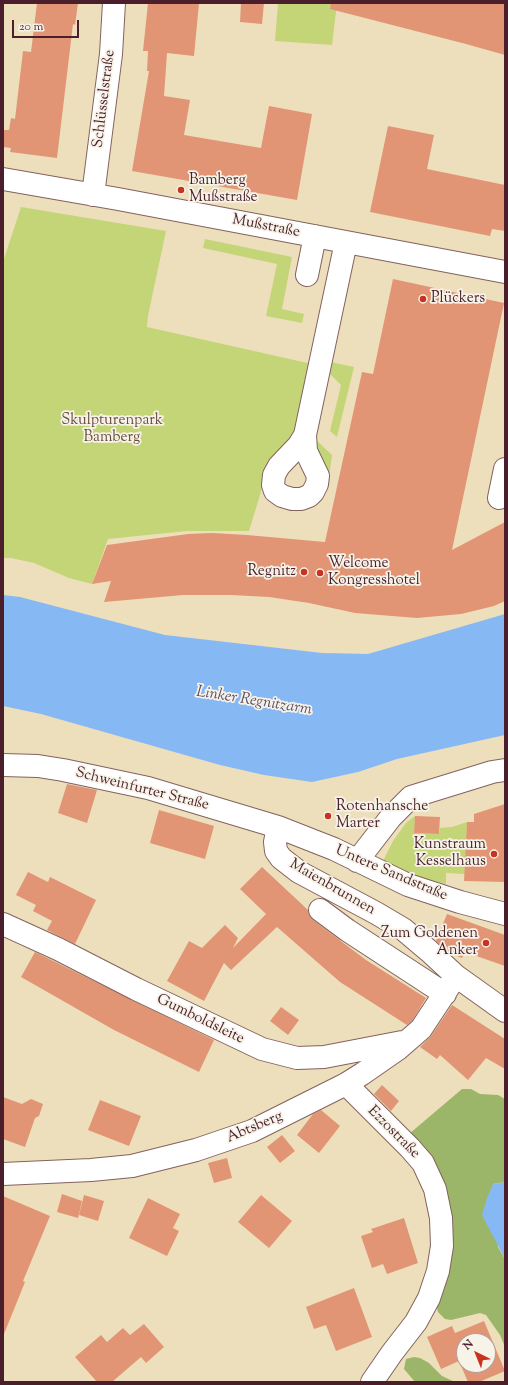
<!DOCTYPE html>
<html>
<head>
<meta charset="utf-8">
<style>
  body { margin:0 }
  #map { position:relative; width:508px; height:1385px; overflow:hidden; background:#eddfbc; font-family:"Sorts Mill Goudy",serif }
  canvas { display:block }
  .frame { position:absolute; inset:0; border:4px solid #4a1f2b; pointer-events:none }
  .north { position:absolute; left:456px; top:1333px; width:40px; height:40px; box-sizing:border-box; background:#f7f3e8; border:1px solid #b29e9c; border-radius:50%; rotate:317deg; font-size:11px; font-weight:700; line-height:16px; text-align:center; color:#4a1f2b }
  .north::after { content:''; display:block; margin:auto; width:14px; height:18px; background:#c8321e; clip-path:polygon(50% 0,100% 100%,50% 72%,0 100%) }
  .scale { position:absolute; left:12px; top:20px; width:67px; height:18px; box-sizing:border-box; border:2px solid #4a1f2b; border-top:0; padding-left:5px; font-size:12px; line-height:14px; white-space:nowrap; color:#4a1f2b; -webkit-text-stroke:3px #f7f3e8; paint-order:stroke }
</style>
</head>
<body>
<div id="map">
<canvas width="508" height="1385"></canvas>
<div class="frame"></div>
<div class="north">N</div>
<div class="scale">20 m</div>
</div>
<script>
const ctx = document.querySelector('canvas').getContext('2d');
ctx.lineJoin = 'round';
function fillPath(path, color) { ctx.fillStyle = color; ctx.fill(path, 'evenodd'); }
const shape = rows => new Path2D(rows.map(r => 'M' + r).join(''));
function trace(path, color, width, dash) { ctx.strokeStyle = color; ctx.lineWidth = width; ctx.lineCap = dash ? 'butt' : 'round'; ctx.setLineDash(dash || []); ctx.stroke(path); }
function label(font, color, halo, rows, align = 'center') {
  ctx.font = font + ' "Sorts Mill Goudy",serif'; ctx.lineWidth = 3.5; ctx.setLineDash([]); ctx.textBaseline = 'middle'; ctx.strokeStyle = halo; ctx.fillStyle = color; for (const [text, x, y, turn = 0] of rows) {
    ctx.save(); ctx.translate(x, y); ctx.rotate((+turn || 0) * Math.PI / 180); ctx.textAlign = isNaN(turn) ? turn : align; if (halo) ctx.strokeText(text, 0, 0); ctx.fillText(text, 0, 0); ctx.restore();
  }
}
fillPath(shape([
  [278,3,337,3,332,45,275,41],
  [21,207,166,231,148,316,147,327,312,364,296,432,265,475,260,495,249,531,187,531,108,539,92,584,69,578,34,563,11,558,3,558,3,262],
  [205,239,292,257,282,309,304,314,302,323,266,316,277,264,203,248],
  [331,362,354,367,337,437,330,431,341,385,328,372],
  [314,438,332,455,329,478,314,445],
  [415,816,414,833,439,834,440,828,452,827,467,822,465,874,446,873,446,884,420,878,383,861,393,841,406,823]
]), '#c4d577');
fillPath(shape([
  [462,1089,471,1089,480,1094,498,1095,505,1099,505,1182,493,1184,498,1247,505,1259,505,1347,500,1335,486,1315,480,1313,451,1320,445,1319,438,1312,436,1304,445,1263,409,1134],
  [414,1357,420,1358,429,1363,442,1376,455,1382,415,1382,404,1369,406,1359]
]), '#9bb668');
fillPath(shape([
  [3,595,20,597,165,635,322,653,368,654,505,614,505,735,397,759,358,772,312,782,264,775,220,765,41,714,3,706],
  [505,1182,505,1259,482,1215,487,1198,493,1184]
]), '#86b8f3');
fillPath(shape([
  [37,3,78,3,75,25,73,24,57,158,10,152,11,148,3,147,3,130,9,130,11,118,15,119,23,51,31,52],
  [148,3,199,3,194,56,167,53,164,96,190,100,184,135,261,148,269,106,312,114,297,200,132,171,149,71,147,71,148,51,143,51],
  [241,3,264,3,262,24,240,22],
  [331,3,505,3,505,55,466,44,330,9],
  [388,126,434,135,427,169,505,185,505,231,492,229,490,236,370,212],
  [393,279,504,303,452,550,505,522,505,601,494,606,461,614,417,618,355,613,309,603,269,597,231,595,183,595,104,602,111,581,92,584,107,545,188,534,212,533,247,535,325,542,362,372,373,374],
  [67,784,97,790,87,823,58,813],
  [505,804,505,882,464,881,467,822,474,822,474,814],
  [159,810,214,826,205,859,150,843],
  [415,816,440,817,439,834,414,833],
  [262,867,308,910,309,915,313,920,366,960,426,998,412,1021,407,1025,340,982,277,927,231,970,224,963,204,1001,167,981,189,941,202,948,225,925,238,938,233,948,266,914,240,889],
  [28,872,48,882,50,877,96,900,75,944,47,930,52,921,33,911,36,905,16,895],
  [447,914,505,935,505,966,465,952,462,958,450,953,436,941],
  [35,952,214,1040,199,1072,114,1030,21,977],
  [452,1005,505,1039,505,1069,486,1058,468,1080,440,1055,437,1059,420,1047,431,1036],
  [281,1007,299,1020,288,1035,270,1021],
  [382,1085,399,1101,391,1111,374,1094],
  [3,1097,22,1104,31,1099,43,1104,39,1116,35,1118,25,1147,3,1139],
  [100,1100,141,1116,129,1146,88,1130],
  [321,1110,340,1126,319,1153,297,1135,313,1114],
  [282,1135,295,1151,280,1163,267,1147],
  [227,1158,232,1178,214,1183,208,1163],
  [62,1194,82,1201,78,1218,57,1212],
  [84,1195,104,1201,98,1221,79,1215],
  [261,1195,292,1221,269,1248,238,1222],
  [3,1196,50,1216,23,1281,25,1282,4,1334,3,1333],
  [148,1198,180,1214,173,1228,179,1231,167,1256,129,1238],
  [404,1218,418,1263,387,1274,383,1264,372,1268,361,1236,373,1232,371,1229],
  [354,1288,372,1337,336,1351,326,1325,314,1329,306,1307],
  [484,1321,505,1371,479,1382,468,1382,459,1361,441,1369,427,1337,452,1326,455,1333],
  [464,1341,488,1341,488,1365,464,1365],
  [144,1324,164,1347,146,1363,141,1357,112,1382,97,1382,75,1357,101,1335,107,1342,123,1328,130,1335]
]), '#e19575');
const minor = shape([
  [3,179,118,199,505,272],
  [93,195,111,54,114,3],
  [307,275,315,236],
  [305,435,299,445,279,466,274,475,273,485,275,491,282,496,292,499,301,499,309,496,313,492,317,484,318,476,306,451,305,435,346,242],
  [499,498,505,469],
  [3,765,38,766,63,770,148,788,278,827,334,849,408,885,460,902,505,914],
  [278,827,275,842,276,851,281,858,299,872,376,913,403,929,429,951,456,976,505,1011],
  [357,861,391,817,411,797,492,772,505,770],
  [320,910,347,930,445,994],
  [3,924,58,949,136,989,262,1049,297,1058,324,1057,402,1042],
  [346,1084,410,1148,423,1163,435,1189,441,1218,442,1246,438,1271,429,1298,416,1322,392,1353,372,1382],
  [3,1174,91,1170,132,1166,196,1150,252,1131,346,1084,362,1074,398,1049,421,1029,456,976]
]);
trace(minor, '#83625e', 24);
trace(minor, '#fff', 22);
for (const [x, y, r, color] of [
  [181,190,4,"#c8321e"],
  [423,299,4,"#c8321e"],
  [304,572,4,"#c8321e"],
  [320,573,4,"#c8321e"],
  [328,816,4,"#c8321e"],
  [494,854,4,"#c8321e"],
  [486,943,4,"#c8321e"]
]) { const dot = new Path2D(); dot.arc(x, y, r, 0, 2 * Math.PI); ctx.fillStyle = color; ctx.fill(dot); trace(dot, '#f7f3e8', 1.5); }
label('15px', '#4a1f2b', '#f7f3e8', [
  ["Schlüsselstraße",105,99,-83],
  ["Mußstraße",266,227,11],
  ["Schweinfurter Straße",142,790,14],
  ["Untere Sandstraße",391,874,23],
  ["Maienbrunnen",332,888,30],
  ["Gumboldsleite",200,1020,26],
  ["Abtsberg",255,1128,-23],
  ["Ezzostraße",393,1133,45]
]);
label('15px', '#4a1f2b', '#f7f3e8', [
  ["Bamberg",189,181],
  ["Mußstraße",189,198],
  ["Plückers",431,299],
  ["Welcome",328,564],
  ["Kongresshotel",328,581],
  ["Regnitz",296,572,"right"],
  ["Rotenhansche",336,807],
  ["Marter",336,824],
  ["Kunstraum",486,845,"right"],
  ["Kesselhaus",486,862,"right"],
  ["Zum Goldenen",478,934,"right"],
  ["Anker",478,951,"right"]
], 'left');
label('15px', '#684c3e', '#f7f3e8', [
  ["Skulpturenpark",112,421],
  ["Bamberg",112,438]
]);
label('italic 16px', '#5c4d67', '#f7f3e8', [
  ["Linker Regnitzarm",254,702,9]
]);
</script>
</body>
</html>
